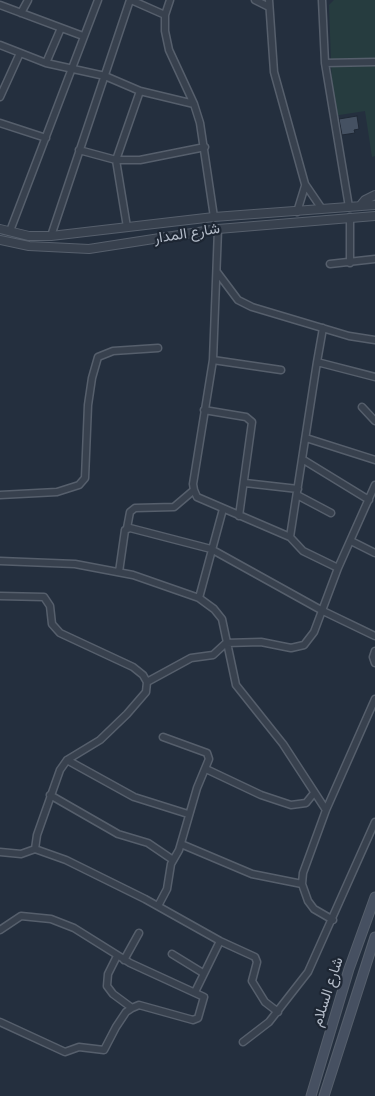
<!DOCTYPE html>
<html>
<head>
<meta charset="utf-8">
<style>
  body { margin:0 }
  canvas { display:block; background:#242f3e }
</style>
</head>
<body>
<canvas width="375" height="1096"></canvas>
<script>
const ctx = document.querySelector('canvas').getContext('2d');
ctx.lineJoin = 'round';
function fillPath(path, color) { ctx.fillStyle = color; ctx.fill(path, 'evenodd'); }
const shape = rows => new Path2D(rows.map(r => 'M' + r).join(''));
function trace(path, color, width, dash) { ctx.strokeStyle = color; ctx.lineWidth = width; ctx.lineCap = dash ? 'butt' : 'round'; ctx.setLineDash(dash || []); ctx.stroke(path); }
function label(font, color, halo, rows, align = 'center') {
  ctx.font = font + ' Signika,Vazirmatn,sans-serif'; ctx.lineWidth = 4.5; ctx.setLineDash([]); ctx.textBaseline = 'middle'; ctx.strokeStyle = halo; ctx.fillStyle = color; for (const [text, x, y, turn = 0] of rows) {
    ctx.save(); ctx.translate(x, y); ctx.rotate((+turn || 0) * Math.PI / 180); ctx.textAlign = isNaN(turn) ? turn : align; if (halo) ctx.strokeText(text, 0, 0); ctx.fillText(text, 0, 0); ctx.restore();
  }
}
fillPath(shape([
  [334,0,375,0,375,156,372,157,365,111,333,116,329,5]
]), '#263c3f');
const building = shape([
  [357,116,359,129,354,130,355,133,342,135,339,119,357,116]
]);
fillPath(building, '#455162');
trace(building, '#1f2835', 1);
const minor = shape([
  [131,0,165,15],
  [170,0,165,15,165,31,169,50,194,104,200,123,214,217],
  [255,0,269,7],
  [269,0,274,72,305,184,322,209],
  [322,0,325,63,349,207],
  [0,5,83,36],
  [21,13,28,0],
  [0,45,46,63,105,76,140,91,194,104],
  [46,63,61,28],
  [325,63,375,62],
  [0,97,20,53],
  [0,123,46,138],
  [79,150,116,160,140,160,205,147],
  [297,212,305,186],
  [127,227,116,160,140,91],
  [218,229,213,360,193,484,194,490,197,497,290,537],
  [10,231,98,0],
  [51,236,130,0],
  [350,263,350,217],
  [330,264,375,259],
  [217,272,238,300,252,307,349,336,375,340],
  [323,328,317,362,375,377],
  [213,360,281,370],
  [317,362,290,537,303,551,338,568],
  [362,407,375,421],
  [204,410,246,417,252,422,239,516],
  [306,438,375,460],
  [302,459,369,500],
  [245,483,298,489],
  [0,495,57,492,79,485,85,478,88,405,92,378,98,357,113,351,158,348],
  [297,495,331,513],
  [127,528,130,512,135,508,174,507,194,490],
  [351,541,375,553],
  [0,561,75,564,133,575,199,598,214,609,222,619,236,685,283,744,326,810],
  [119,572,125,530,130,528,211,549,321,610,375,636],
  [0,596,44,597,50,606,52,624,60,633,133,667,143,675,147,682,146,692,127,714,100,740,67,760,60,770,37,835,35,849,21,854,0,852],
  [199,598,223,509],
  [375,651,373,657,375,663],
  [147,682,191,658,213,655,226,643,261,642,291,648,304,645,314,632,338,568,375,485],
  [67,760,134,797,188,814],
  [206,769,261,795,291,805,306,803,314,793],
  [50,795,118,834,148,843,173,860],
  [181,844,252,874,302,884],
  [35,849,66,860,145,899,220,941,255,957,257,962,252,981,265,1002,278,1012],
  [158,906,167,889,171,864,179,850,197,788,209,759,207,753,163,737],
  [333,920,314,909,308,901,302,884,303,873,326,810,375,699],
  [0,930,21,916,51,919,74,928,130,963,204,997,198,1018,193,1020,139,1005,132,1008,126,1012,116,1027,104,1050,79,1047,65,1052,0,1022],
  [172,954,203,973],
  [117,956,108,974,107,986,113,994,132,1008],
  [124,960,139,933],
  [195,992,220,941],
  [243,1042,269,1022,308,972,375,822]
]);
const tertiary = shape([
  [360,206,365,200,375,195],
  [0,229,29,236,51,236,214,217,375,205],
  [0,240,29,246,89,249,218,229,375,216]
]);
const secondary = shape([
  [311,1096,349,969,375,897],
  [324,1096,375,937]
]);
trace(minor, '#565f6c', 9);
trace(tertiary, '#565f6c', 10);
trace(secondary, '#565f6c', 11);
trace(minor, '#38414e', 6);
trace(tertiary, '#38414e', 8);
trace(secondary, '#465061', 9);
label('15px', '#b4bcc9', '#1d2633', [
  ["شارع المدار",187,234,-9],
  ["شارع السلام",328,992,-72]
]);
</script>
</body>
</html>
